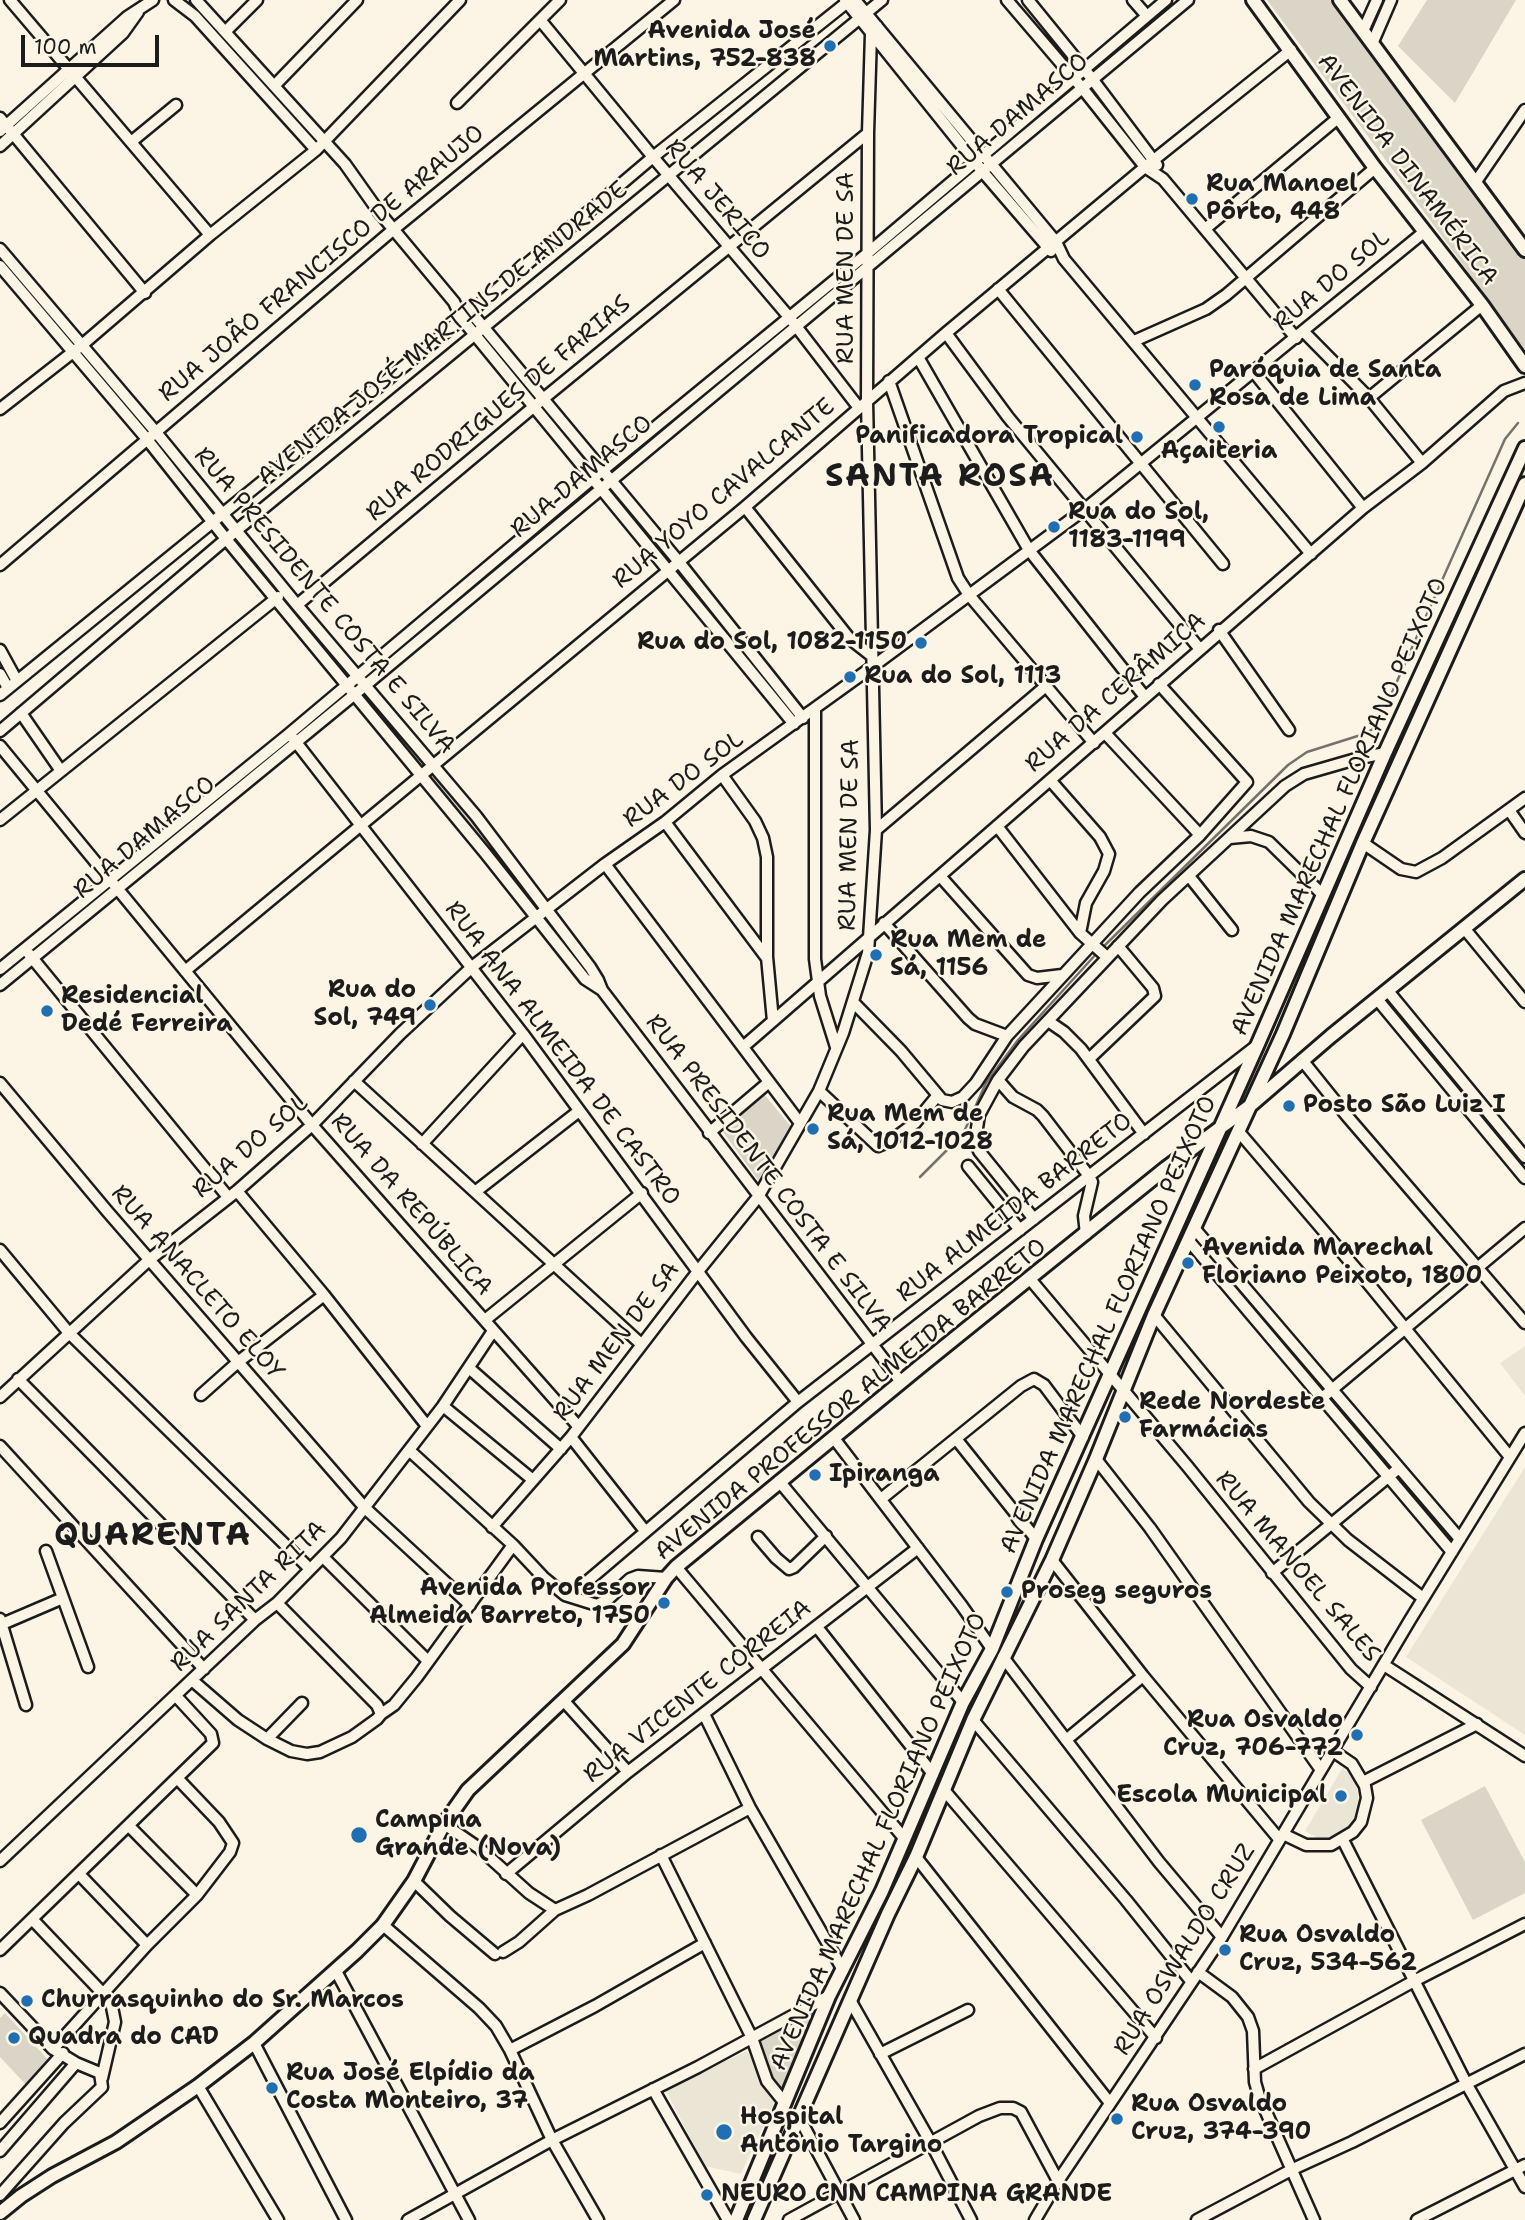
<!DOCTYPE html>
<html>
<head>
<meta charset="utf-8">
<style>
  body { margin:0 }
  #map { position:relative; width:1525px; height:2220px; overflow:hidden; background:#fcf5e5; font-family:"Shantell Sans",sans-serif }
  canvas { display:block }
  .scale { position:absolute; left:21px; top:35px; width:138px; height:32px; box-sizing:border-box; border:4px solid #1c1c1c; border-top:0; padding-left:9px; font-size:21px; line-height:24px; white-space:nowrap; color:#1c1c1c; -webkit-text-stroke:5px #fcf5e5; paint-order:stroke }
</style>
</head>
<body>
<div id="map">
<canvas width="1525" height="2220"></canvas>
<div class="scale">100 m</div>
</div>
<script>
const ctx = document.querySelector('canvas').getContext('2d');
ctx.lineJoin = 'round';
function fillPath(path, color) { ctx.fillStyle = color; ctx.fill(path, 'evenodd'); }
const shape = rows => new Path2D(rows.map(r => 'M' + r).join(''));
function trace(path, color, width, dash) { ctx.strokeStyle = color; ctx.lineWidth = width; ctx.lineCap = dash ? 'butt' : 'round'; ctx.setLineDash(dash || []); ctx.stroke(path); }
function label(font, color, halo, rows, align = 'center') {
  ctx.font = font + ' "Shantell Sans",sans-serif'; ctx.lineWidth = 5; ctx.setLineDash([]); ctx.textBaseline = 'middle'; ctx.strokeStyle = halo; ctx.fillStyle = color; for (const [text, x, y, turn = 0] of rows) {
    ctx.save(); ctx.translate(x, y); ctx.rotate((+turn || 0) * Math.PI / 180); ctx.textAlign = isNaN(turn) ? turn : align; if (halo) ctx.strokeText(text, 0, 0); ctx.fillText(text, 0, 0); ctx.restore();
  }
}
fillPath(shape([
  [1525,1346,1525,1396,1500,1363],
  [1525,1467,1525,1735,1406,1657],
  [1343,1767,1356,1783,1360,1810,1353,1827,1338,1838,1318,1838,1305,1831],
  [747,2051,776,2098,741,2174,705,2166,665,2089]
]), '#ebe5d6');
fillPath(shape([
  [1267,0,1336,0,1525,254,1525,353,1458,258],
  [1427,0,1516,0,1455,103,1398,46],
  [0,251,428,763,542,907,597,980,591,983,0,263],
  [764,1094,797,1134,764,1188,723,1132],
  [1485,1786,1525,1862,1525,1893,1473,1920,1421,1820],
  [815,2012,779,2093,751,2046],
  [5,2013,51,2063,29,2088,0,2057,0,2018]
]), '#dbd5c8');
trace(shape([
  [1101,949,1288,765,1307,752,1364,734,1373,729,1382,715,1505,439,1518,423],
  [920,1177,963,1134,986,1083,1018,1040,1097,953]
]), '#75726c', 2.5);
const minor = shape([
  [10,0,210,235],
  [174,0,195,16,316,150],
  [196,0,345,164,379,212,454,302,462,319,794,724],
  [845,0,983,172,1051,251],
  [855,0,1056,242,1064,259,1311,554],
  [1007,0,1083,89,1145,167,1163,179,1296,338],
  [1028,0,1093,80,1157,165],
  [1133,0,1147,16],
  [541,21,653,157,789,317,859,408],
  [1363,31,1377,0],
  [225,32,257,0],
  [1372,44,1391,0],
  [275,85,357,0],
  [457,103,560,0],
  [0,118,145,293],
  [0,131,127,17,153,0],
  [131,142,176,105],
  [0,146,123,33,138,12],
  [1475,183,1525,110],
  [1205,229,1338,118],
  [0,249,155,431,297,605,476,816,590,967,598,980,602,990,901,1382],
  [0,266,146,438,226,539,486,854,585,979,602,990],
  [998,289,1223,564],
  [465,308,470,311,679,562,803,718],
  [1303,331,1369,398,1422,463],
  [946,333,1008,417,1199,648],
  [1134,341,1206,309,1226,295,1375,168],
  [918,357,1029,550,1145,697],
  [1254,372,1363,508],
  [889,381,958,578,969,595,1094,743],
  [1369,398,1482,305],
  [0,409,82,345,210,235,316,150,460,0],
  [745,507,849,638,872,656],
  [0,565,394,229,674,0],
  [297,605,543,399,868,133],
  [1219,630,1289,730],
  [0,650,17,681],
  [0,674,8,688],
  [0,695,462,319,653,157,850,0],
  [815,709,815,959,820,996,836,1047],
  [21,713,61,771],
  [0,731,226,539,882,0],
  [1105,733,1200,835],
  [292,737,523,1034,746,1337,798,1402],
  [0,746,312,1125,578,1426],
  [722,775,755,821,763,838,767,857,767,957,773,1021],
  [1050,780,1100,837,1109,854,1104,871,1086,903,1080,933],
  [1509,810,1525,833],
  [0,820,278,597],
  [665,822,766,957],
  [997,826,1080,933,1107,957],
  [876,830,1046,686],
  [1230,838,1251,836,1269,842,1323,895],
  [1363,843,1401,869,1416,872,1442,858,1525,798],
  [605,864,800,1123],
  [940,876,1028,975,1037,978,1062,975],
  [1189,876,1232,930],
  [884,923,968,1018,975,1024,1007,1036],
  [1464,928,1525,1002],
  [29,954,228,1197],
  [0,969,289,734,592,479,869,252,1166,0],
  [185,971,745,507,946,333,1145,167,1291,50],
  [0,985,355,694,1188,0],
  [1388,991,1525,1157],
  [1377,999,1525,1178],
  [853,1002,901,1051,942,1100,952,1102,963,1097,976,1083,1007,1036,1140,892,1200,835,1247,782,1159,684],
  [1048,1021,1064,1032,1081,1049,1144,1134],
  [743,1047,1363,508,1422,463,1504,391,1525,383],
  [1089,1059,1155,996,1153,988,1118,946],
  [1302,1060,1347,1116,1525,1323],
  [998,1080,1013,1097,1037,1110,1043,1116,1089,1176,1092,1182,1084,1216,1086,1234],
  [354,1081,641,1344],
  [0,1083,107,1211,365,1508,470,1605],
  [819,1091,878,1146,892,1140,915,1123,938,1095],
  [1239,1132,1363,1277,1510,1457],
  [709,1133,769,1082],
  [422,1144,523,1034],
  [968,1166,1020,1230],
  [237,1191,324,1295,427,1426],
  [475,1192,579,1111],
  [1034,1219,979,1151,975,1141,979,1115,998,1080,1024,1046,1162,900,1285,786,1304,774,1356,759,1385,753],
  [1194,1228,1460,1539],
  [1189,1241,1452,1552],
  [0,1250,69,1333,310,1569],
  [1030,1279,1188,1467,1351,1669,1371,1687],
  [1154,1315,1309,1502,1348,1540,1423,1598],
  [485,1320,642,1193],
  [469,1368,561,1449],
  [18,1379,255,1620],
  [201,1395,238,1362,324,1295],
  [0,1397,149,1260,237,1191,312,1125,400,1034,472,967,605,864,665,822,722,775,872,667,1085,509,1424,232],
  [1322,1398,1525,1228],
  [443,1406,533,1480],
  [571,1437,645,1531],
  [833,1437,962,1606,992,1649],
  [957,1440,1036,1539],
  [0,1446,204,1669],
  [410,1451,513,1545,543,1577,565,1595,597,1605,607,1600,630,1579,638,1576,666,1578],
  [1096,1459,1150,1528,1321,1770],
  [779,1481,963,1702],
  [881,1499,1021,1386,1034,1379,1044,1385,1083,1437],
  [492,1527,571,1437,699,1270,758,1197,819,1091,843,1033,868,953,876,830,867,401,868,133,871,34,877,26],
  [758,1537,776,1558,789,1569,794,1567,826,1536],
  [46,1551,88,1667],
  [323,1557,428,1661],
  [1052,1560,1143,1676,1279,1839],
  [676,1567,904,1838],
  [1272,1573,1399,1468],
  [570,1596,798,1402,1255,1047],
  [0,1619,26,1705],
  [0,1625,63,1598],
  [817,1627,933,1774],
  [1003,1657,1159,1862,1222,1937],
  [1384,1665,1525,1756],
  [193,1681,238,1720,267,1739,291,1751,307,1754,320,1752,352,1737,377,1719,381,1714,377,1705,277,1603],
  [563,1700,628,1772],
  [381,1714,394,1705,417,1677,513,1545],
  [704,1714,750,1808,843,1970],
  [973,1720,1126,1900,1191,1981],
  [267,1739,302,1703],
  [1066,1740,1143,1676],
  [1363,1782,1477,1724],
  [944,1790,1156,2038],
  [444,1824,479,1848,529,1893,555,1910],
  [129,1826,197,1895],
  [1283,1834,1306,1845,1331,1845,1353,1832,1361,1822,1367,1798,1365,1786,1352,1764,1333,1751],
  [1343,1840,1466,2083,1525,2187],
  [661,1855,752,2038,767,2081,784,2102],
  [916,1857,1110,2103],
  [0,1861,255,1620,277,1603,341,1538,443,1406,493,1331],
  [79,1874,147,1945],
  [506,1874,628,1772,918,1548],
  [414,1881,450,1916,495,1954],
  [32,1919,111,2002,115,2022,102,2078],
  [383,1925,479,2008,496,2026,510,2050,552,2140,598,2220],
  [0,1950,213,1743,211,1734,176,1696],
  [503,1952,519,1942,555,1910,588,1895,750,1808],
  [336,1971,469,2220],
  [1198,1972,1232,1997,1248,2017,1253,2031,1255,2082,1259,2096,1314,2220],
  [0,1993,53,2049,147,1945,197,1895,230,1852,233,1843,219,1822,178,1779],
  [850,2000,931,2143,971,2220],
  [254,2043,346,2220],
  [510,2050,595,2006,705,1943],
  [880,2054,968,2010],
  [1254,2069,1414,1981,1525,1924],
  [198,2086,278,2220],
  [653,2089,728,2220],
  [800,2119,854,2220],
  [0,2123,63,2053],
  [0,2151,76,2063,53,2049],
  [0,2195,64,2123,102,2087,100,2073,76,2063],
  [408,2220,552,2140,698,2067,829,1996],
  [789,2220,979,2116,1000,2108,1013,2108,1021,2112,1058,2181],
  [1035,2220,1058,2181,1222,1937,1410,1620,1525,1433],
  [1197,2220,1293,2169,1352,2142,1525,2054],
  [1417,2220,1525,2165]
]);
const major = shape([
  [1253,0,1375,168,1482,305,1525,366],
  [1340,0,1525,250],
  [0,2213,21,2196,52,2176,116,2142,198,2086,254,2043,357,1951,383,1925,414,1881,444,1824,468,1790,623,1644,666,1578,676,1567,923,1364,1166,1168,1251,1105,1331,1036,1525,879],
  [736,2220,829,1996,882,1891,963,1702,992,1649,1036,1539,1257,1046,1385,753,1525,448],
  [754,2220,888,1914,916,1857,973,1720,1052,1560,1096,1459,1154,1315,1283,1034,1363,843,1525,484]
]);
trace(minor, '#1c1c1c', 15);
trace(major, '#1c1c1c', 18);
trace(minor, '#fcf5e5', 10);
trace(major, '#fcf5e5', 12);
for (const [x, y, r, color] of [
  [830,46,7,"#1f6fb2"],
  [1192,199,7,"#1f6fb2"],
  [1195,385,7,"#1f6fb2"],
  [1219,427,7,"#1f6fb2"],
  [1137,437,7,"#1f6fb2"],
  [1054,527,7,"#1f6fb2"],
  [921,643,7,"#1f6fb2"],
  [850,677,7,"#1f6fb2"],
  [876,955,7,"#1f6fb2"],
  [430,1005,7,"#1f6fb2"],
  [47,1011,7,"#1f6fb2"],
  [1289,1106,7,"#1f6fb2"],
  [813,1129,7,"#1f6fb2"],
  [1188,1263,7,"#1f6fb2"],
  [1125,1417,7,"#1f6fb2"],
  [815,1475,7,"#1f6fb2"],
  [1007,1592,7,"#1f6fb2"],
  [664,1603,7,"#1f6fb2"],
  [1357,1735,7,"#1f6fb2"],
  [1341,1796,7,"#1f6fb2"],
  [359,1835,9,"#1f6fb2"],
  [1225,1950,7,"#1f6fb2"],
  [27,2001,7,"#1f6fb2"],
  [14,2038,7,"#1f6fb2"],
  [272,2088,7,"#1f6fb2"],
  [1117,2119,7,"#1f6fb2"],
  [724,2132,9,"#1f6fb2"],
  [707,2195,7,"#1f6fb2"]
]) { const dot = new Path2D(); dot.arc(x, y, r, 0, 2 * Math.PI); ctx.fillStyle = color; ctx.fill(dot); trace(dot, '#fcf5e5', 2.5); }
label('bold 24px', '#1c1c1c', '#fcf5e5', [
  ["Avenida José",816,32,"right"],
  ["Martins, 752-838",816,60,"right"],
  ["Rua Manoel",1206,185],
  ["Pôrto, 448",1206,213],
  ["Paróquia de Santa",1209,371],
  ["Rosa de Lima",1209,399],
  ["Panificadora Tropical",1123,437,"right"],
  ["Açaiteria",1219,452,"center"],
  ["Rua do Sol,",1068,513],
  ["1183-1199",1068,541],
  ["Rua do Sol, 1082-1150",907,643,"right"],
  ["Rua do Sol, 1113",864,677],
  ["Rua Mem de",890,941],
  ["Sá, 1156",890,969],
  ["Rua do",416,991,"right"],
  ["Sol, 749",416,1019,"right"],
  ["Residencial",61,997],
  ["Dedé Ferreira",61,1025],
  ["Posto São Luiz I",1303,1106],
  ["Rua Mem de",827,1115],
  ["Sá, 1012-1028",827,1143],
  ["Avenida Marechal",1202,1249],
  ["Floriano Peixoto, 1800",1202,1277],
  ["Rede Nordeste",1139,1403],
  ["Farmácias",1139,1431],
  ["Ipiranga",829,1475],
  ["Avenida Professor",650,1589,"right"],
  ["Almeida Barreto, 1750",650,1617,"right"],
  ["Proseg seguros",1021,1592],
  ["Rua Osvaldo",1343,1721,"right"],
  ["Cruz, 706-772",1343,1749,"right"],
  ["Escola Municipal",1327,1796,"right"],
  ["Campina",375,1821],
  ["Grande (Nova)",375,1849],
  ["Rua Osvaldo",1239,1936],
  ["Cruz, 534-562",1239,1964],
  ["Churrasquinho do Sr. Marcos",41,2001],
  ["Quadra do CAD",28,2038],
  ["Rua José Elpídio da",286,2074],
  ["Costa Monteiro, 37",286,2102],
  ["Rua Osvaldo",1131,2105],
  ["Cruz, 374-390",1131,2133],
  ["Hospital",740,2118],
  ["Antônio Targino",740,2146],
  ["NEURO CNN CAMPINA GRANDE",721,2195]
], 'left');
label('24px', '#1c1c1c', '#fcf5e5', [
  ["RUA DAMASCO",1018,115,-40],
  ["AVENIDA DINAMÉRICA",1407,170,53],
  ["RUA JERICO",717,200,50],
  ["RUA JOÃO FRANCISCO DE ARAUJO",322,264,-40],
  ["RUA MEN DE SA",847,268,-90],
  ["RUA DO SOL",1332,281,-40],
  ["AVENIDA JOSÉ MARTINS DE ANDRADE",443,334,-39],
  ["RUA RODRIGUES DE FARIAS",499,409,-40],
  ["RUA DAMASCO",582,477,-40],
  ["RUA YOYO CAVALCANTE",724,494,-40],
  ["RUA PRESIDENTE COSTA E SILVA",324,601,50],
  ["RUA DA CERÂMICA",1116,693,-41],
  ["RUA DO SOL",684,780,-37],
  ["AVENIDA MARECHAL FLORIANO PEIXOTO",1340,807,-66],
  ["RUA MEN DE SA",850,835,-89],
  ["RUA DAMASCO",145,838,-40],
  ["RUA ANA ALMEIDA DE CASTRO",562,1054,53],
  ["RUA DO SOL",251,1147,-41],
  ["RUA PRESIDENTE COSTA E SILVA",768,1174,53],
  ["RUA DA REPÚBLICA",411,1205,49],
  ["RUA ALMEIDA BARRETO",1015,1208,-38],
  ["RUA ANACLETO ELOY",197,1283,49],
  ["AVENIDA MARECHAL FLORIANO PEIXOTO",1109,1325,-66],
  ["RUA MEN DE SA",617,1342,-53],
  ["AVENIDA PROFESSOR ALMEIDA BARRETO",851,1400,-39],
  ["RUA MANOEL SALES",1297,1567,50],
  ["RUA SANTA RITA",249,1597,-44],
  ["RUA VICENTE CORREIA",698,1692,-38],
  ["AVENIDA MARECHAL FLORIANO PEIXOTO",879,1842,-66],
  ["RUA OSWALDO CRUZ",1185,1950,-58]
]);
ctx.letterSpacing = '2px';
label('bold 32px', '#1c1c1c', '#fcf5e5', [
  ["SANTA ROSA",940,478],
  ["QUARENTA",153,1537]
]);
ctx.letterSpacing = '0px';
</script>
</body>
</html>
